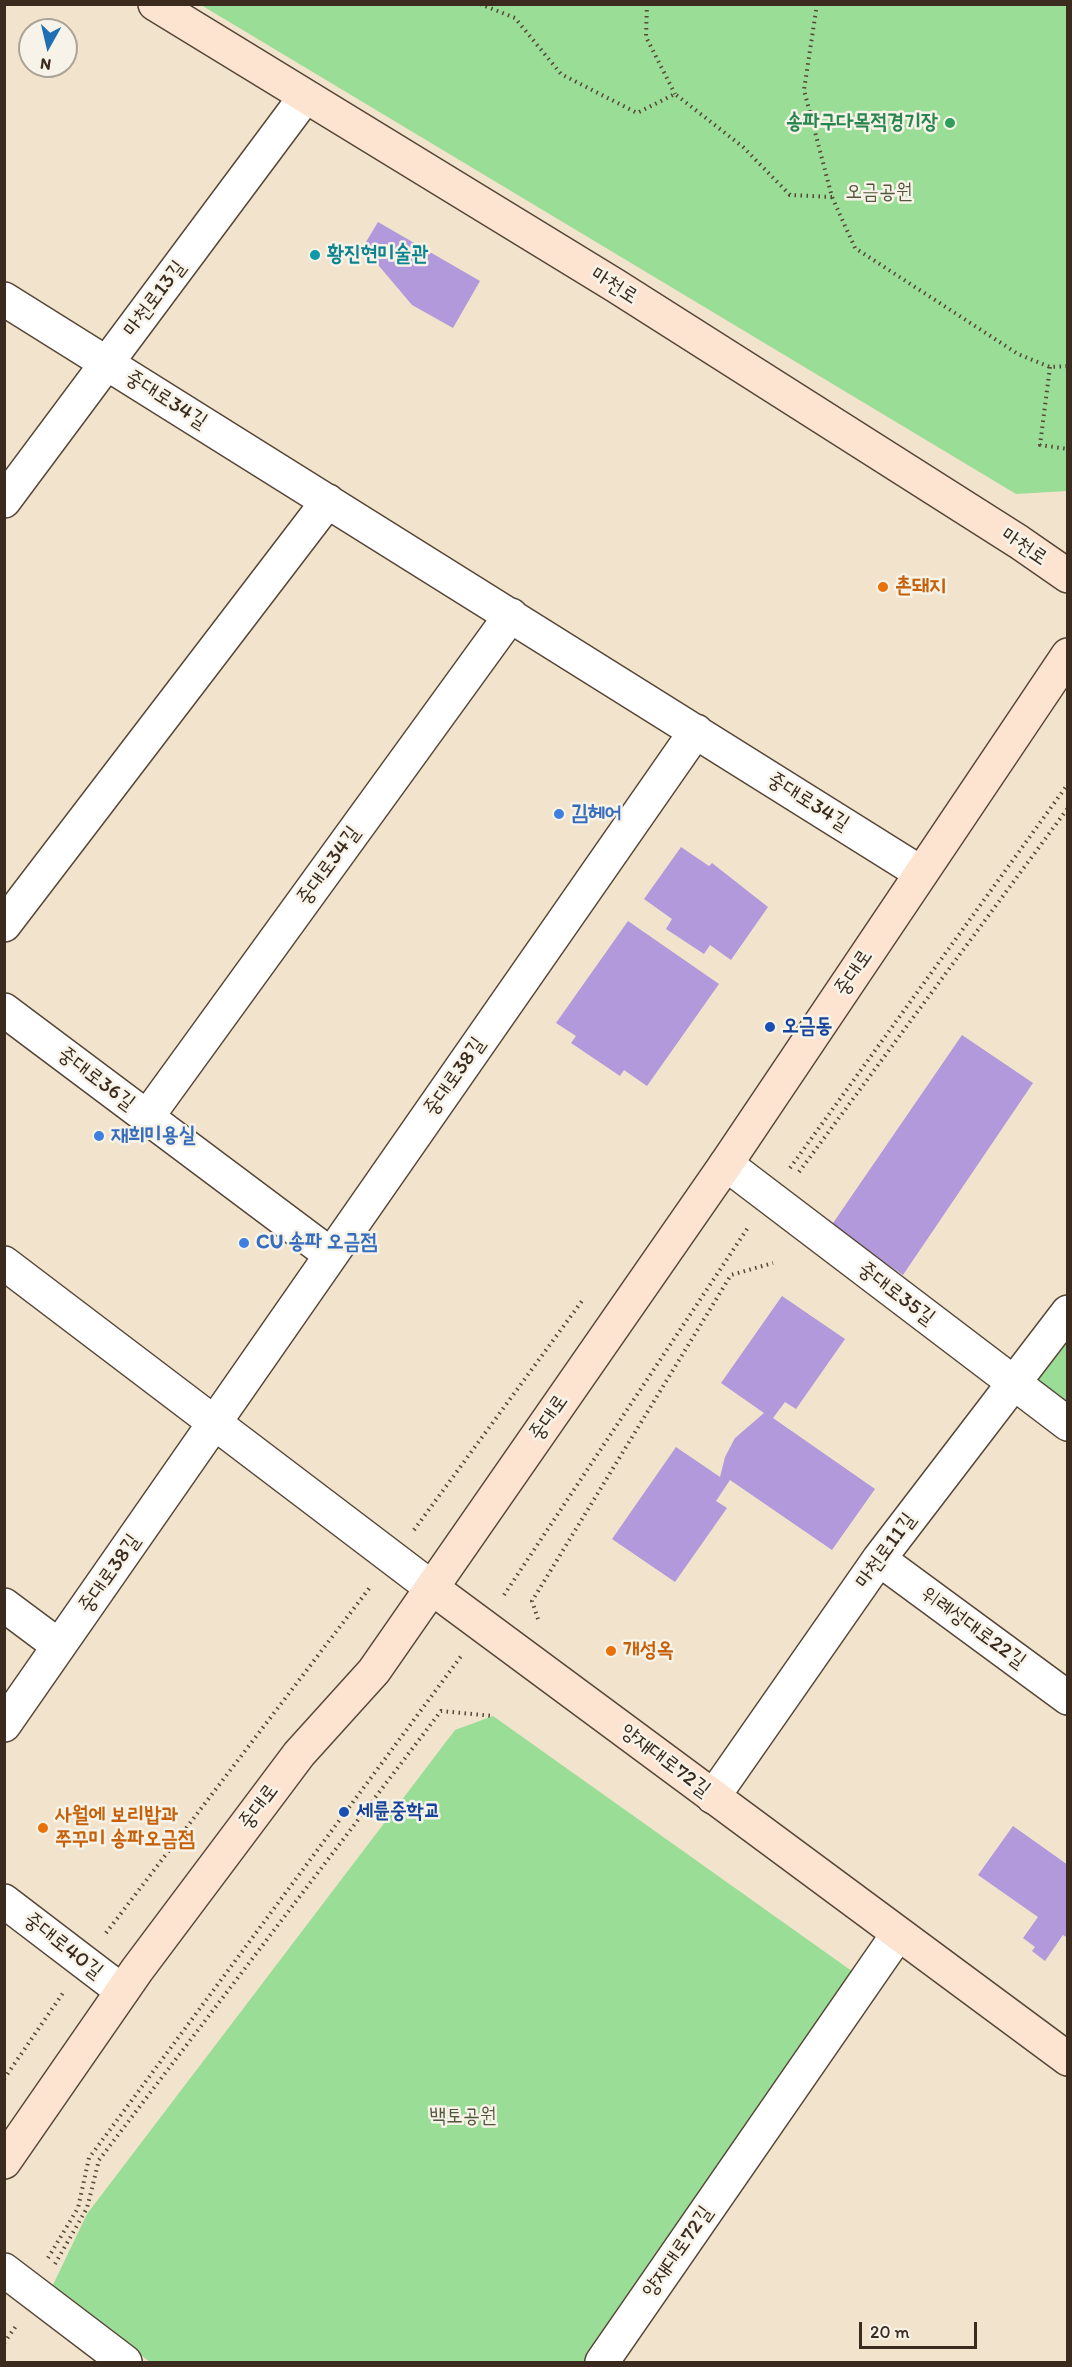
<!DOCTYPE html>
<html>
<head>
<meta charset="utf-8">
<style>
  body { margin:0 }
  #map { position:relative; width:1072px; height:2367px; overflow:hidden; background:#f2e4cc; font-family:Itim,sans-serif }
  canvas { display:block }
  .frame { position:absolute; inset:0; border:6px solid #3b2a1e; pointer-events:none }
  .north { position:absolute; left:18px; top:18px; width:60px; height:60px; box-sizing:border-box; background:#f7f3e8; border:2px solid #aca397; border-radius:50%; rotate:188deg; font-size:16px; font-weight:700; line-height:24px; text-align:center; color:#3b2a1e }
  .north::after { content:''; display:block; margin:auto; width:21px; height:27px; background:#1f6fb2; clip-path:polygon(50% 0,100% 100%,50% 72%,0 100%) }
  .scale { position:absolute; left:859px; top:2322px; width:118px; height:27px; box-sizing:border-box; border:3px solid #3b2a1e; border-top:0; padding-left:8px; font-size:18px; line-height:21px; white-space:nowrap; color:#3b2a1e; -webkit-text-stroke:4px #f7f3e8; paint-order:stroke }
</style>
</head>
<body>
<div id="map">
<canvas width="1072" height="2367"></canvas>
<div class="frame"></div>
<div class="north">N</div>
<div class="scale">20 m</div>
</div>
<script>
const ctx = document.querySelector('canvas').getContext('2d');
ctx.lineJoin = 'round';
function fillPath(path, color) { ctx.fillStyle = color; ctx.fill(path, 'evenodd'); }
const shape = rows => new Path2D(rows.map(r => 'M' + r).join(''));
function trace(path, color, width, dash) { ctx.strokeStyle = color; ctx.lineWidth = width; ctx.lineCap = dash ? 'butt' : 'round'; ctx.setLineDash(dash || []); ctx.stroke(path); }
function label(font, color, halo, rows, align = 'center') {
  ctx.font = font + ' Itim,"Poor Story",sans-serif'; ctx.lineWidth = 5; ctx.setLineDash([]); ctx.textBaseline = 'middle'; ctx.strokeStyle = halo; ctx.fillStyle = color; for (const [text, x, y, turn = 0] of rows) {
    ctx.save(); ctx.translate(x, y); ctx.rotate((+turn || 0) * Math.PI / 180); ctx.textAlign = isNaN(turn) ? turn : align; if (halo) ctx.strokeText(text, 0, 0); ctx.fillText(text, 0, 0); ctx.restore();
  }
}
fillPath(shape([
  [201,5,1067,5,1067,491,1016,494],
  [1067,1337,1067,1413,1031,1386],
  [493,1716,856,1974,586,2362,150,2362,51,2289,87,2214,455,1730]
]), '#99dd96');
fillPath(shape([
  [378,222,480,281,453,328,412,305,363,247],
  [681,847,709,866,712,863,768,907,731,960,710,945,704,954,666,929,672,919,644,899],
  [628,921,719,984,647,1086,624,1070,620,1076,571,1043,576,1036,556,1023],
  [962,1035,1033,1083,903,1275,831,1226],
  [782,1296,845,1339,796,1409,785,1402,773,1418,875,1489,832,1550,730,1480,716,1501,727,1508,675,1582,612,1539,676,1447,720,1477,725,1457,735,1438,764,1413,721,1383],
  [1013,1826,1068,1865,1068,1938,1063,1935,1045,1961,1032,1951,1035,1947,1023,1938,1038,1917,978,1875]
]), '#b199db');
const street = shape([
  [4,299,921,873],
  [4,501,305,97],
  [4,925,328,501],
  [4,1010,331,1255],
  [147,1117,511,615],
  [726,1164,1068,1424],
  [4,1263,432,1588],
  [879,1559,1068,1698],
  [4,1605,59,1646],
  [4,1725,696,731],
  [713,1797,879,1559,1068,1312],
  [4,1901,122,1991],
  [4,2270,125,2362],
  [602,2362,898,1934]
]);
const secondary = shape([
  [155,4,616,286,1019,542,1068,576],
  [432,1588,1068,2059],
  [4,2162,137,1970,299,1754,374,1671,726,1164,1068,655]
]);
trace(street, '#564638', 36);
trace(secondary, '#564638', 36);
trace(shape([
  [480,4,515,18,561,74,637,113,675,94,743,147,790,195,832,197],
  [647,4,646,37,675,94],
  [817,4,804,90,832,197,855,248,1018,354,1050,367,1068,366],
  [1050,367,1040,445,1068,449],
  [790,1168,1068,784],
  [799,1172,1068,808],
  [414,1530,582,1301],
  [504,1595,749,1226],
  [538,1619,532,1601,731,1275,773,1263],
  [106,1933,371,1586],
  [4,2079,63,1993],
  [48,2258,78,2208,89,2158,462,1655],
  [55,2264,87,2208,99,2160,441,1711,493,1716],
  [4,2343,16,2326]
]), '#564638', 4, [1.5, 4.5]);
trace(street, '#fff', 33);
trace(secondary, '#fde4d1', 33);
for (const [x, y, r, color] of [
  [950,123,6,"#2e9e5b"],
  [315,255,6,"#0f9aa8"],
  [883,587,6,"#e8710a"],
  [559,814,6,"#3f7fe0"],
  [770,1027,6,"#1a4fb4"],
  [99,1136,6,"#3f7fe0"],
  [244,1243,6,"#3f7fe0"],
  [611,1651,6,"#e8710a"],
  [344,1812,6,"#1a4fb4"],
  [43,1828,6,"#e8710a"]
]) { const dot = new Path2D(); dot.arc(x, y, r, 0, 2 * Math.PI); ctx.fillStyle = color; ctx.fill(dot); trace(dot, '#f7f3e8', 2); }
label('bold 21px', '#27864d', '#f7f3e8', [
  ["송파구다목적경기장",938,123]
], 'right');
label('21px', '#52573c', '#f7f3e8', [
  ["오금공원",879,193],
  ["백토공원",463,2117]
]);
label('bold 21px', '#0d838f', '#f7f3e8', [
  ["황진현미술관",327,255]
], 'left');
label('21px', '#3b2a1e', '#f7f3e8', [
  ["마천로",614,286,32],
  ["마천로13길",155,299,-53],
  ["중대로34길",166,400,32],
  ["마천로",1024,547,34],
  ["중대로34길",808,802,32],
  ["중대로34길",329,866,-54],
  ["중대로",854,973,-56],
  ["중대로38길",455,1077,-55],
  ["중대로36길",96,1079,37],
  ["중대로35길",896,1294,37],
  ["중대로",549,1418,-55],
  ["마천로11길",886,1551,-54],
  ["중대로38길",110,1574,-55],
  ["위례성대로22길",973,1628,36],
  ["양재대로72길",665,1761,37],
  ["중대로",259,1807,-53],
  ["중대로40길",63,1946,38],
  ["양재대로72길",678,2252,-55]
]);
label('bold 21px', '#c56008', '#f7f3e8', [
  ["촌돼지",895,587],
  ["개성옥",623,1651],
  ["사월에 보리밥과",55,1816],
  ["쭈꾸미 송파오금점",55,1840]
], 'left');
label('bold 21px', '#366cbe', '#f7f3e8', [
  ["김헤어",571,814],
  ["재희미용실",111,1136],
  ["CU 송파 오금점",256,1243]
], 'left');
label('bold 21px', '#164399', '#f7f3e8', [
  ["오금동",782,1027],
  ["세륜중학교",356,1812]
], 'left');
</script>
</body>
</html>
